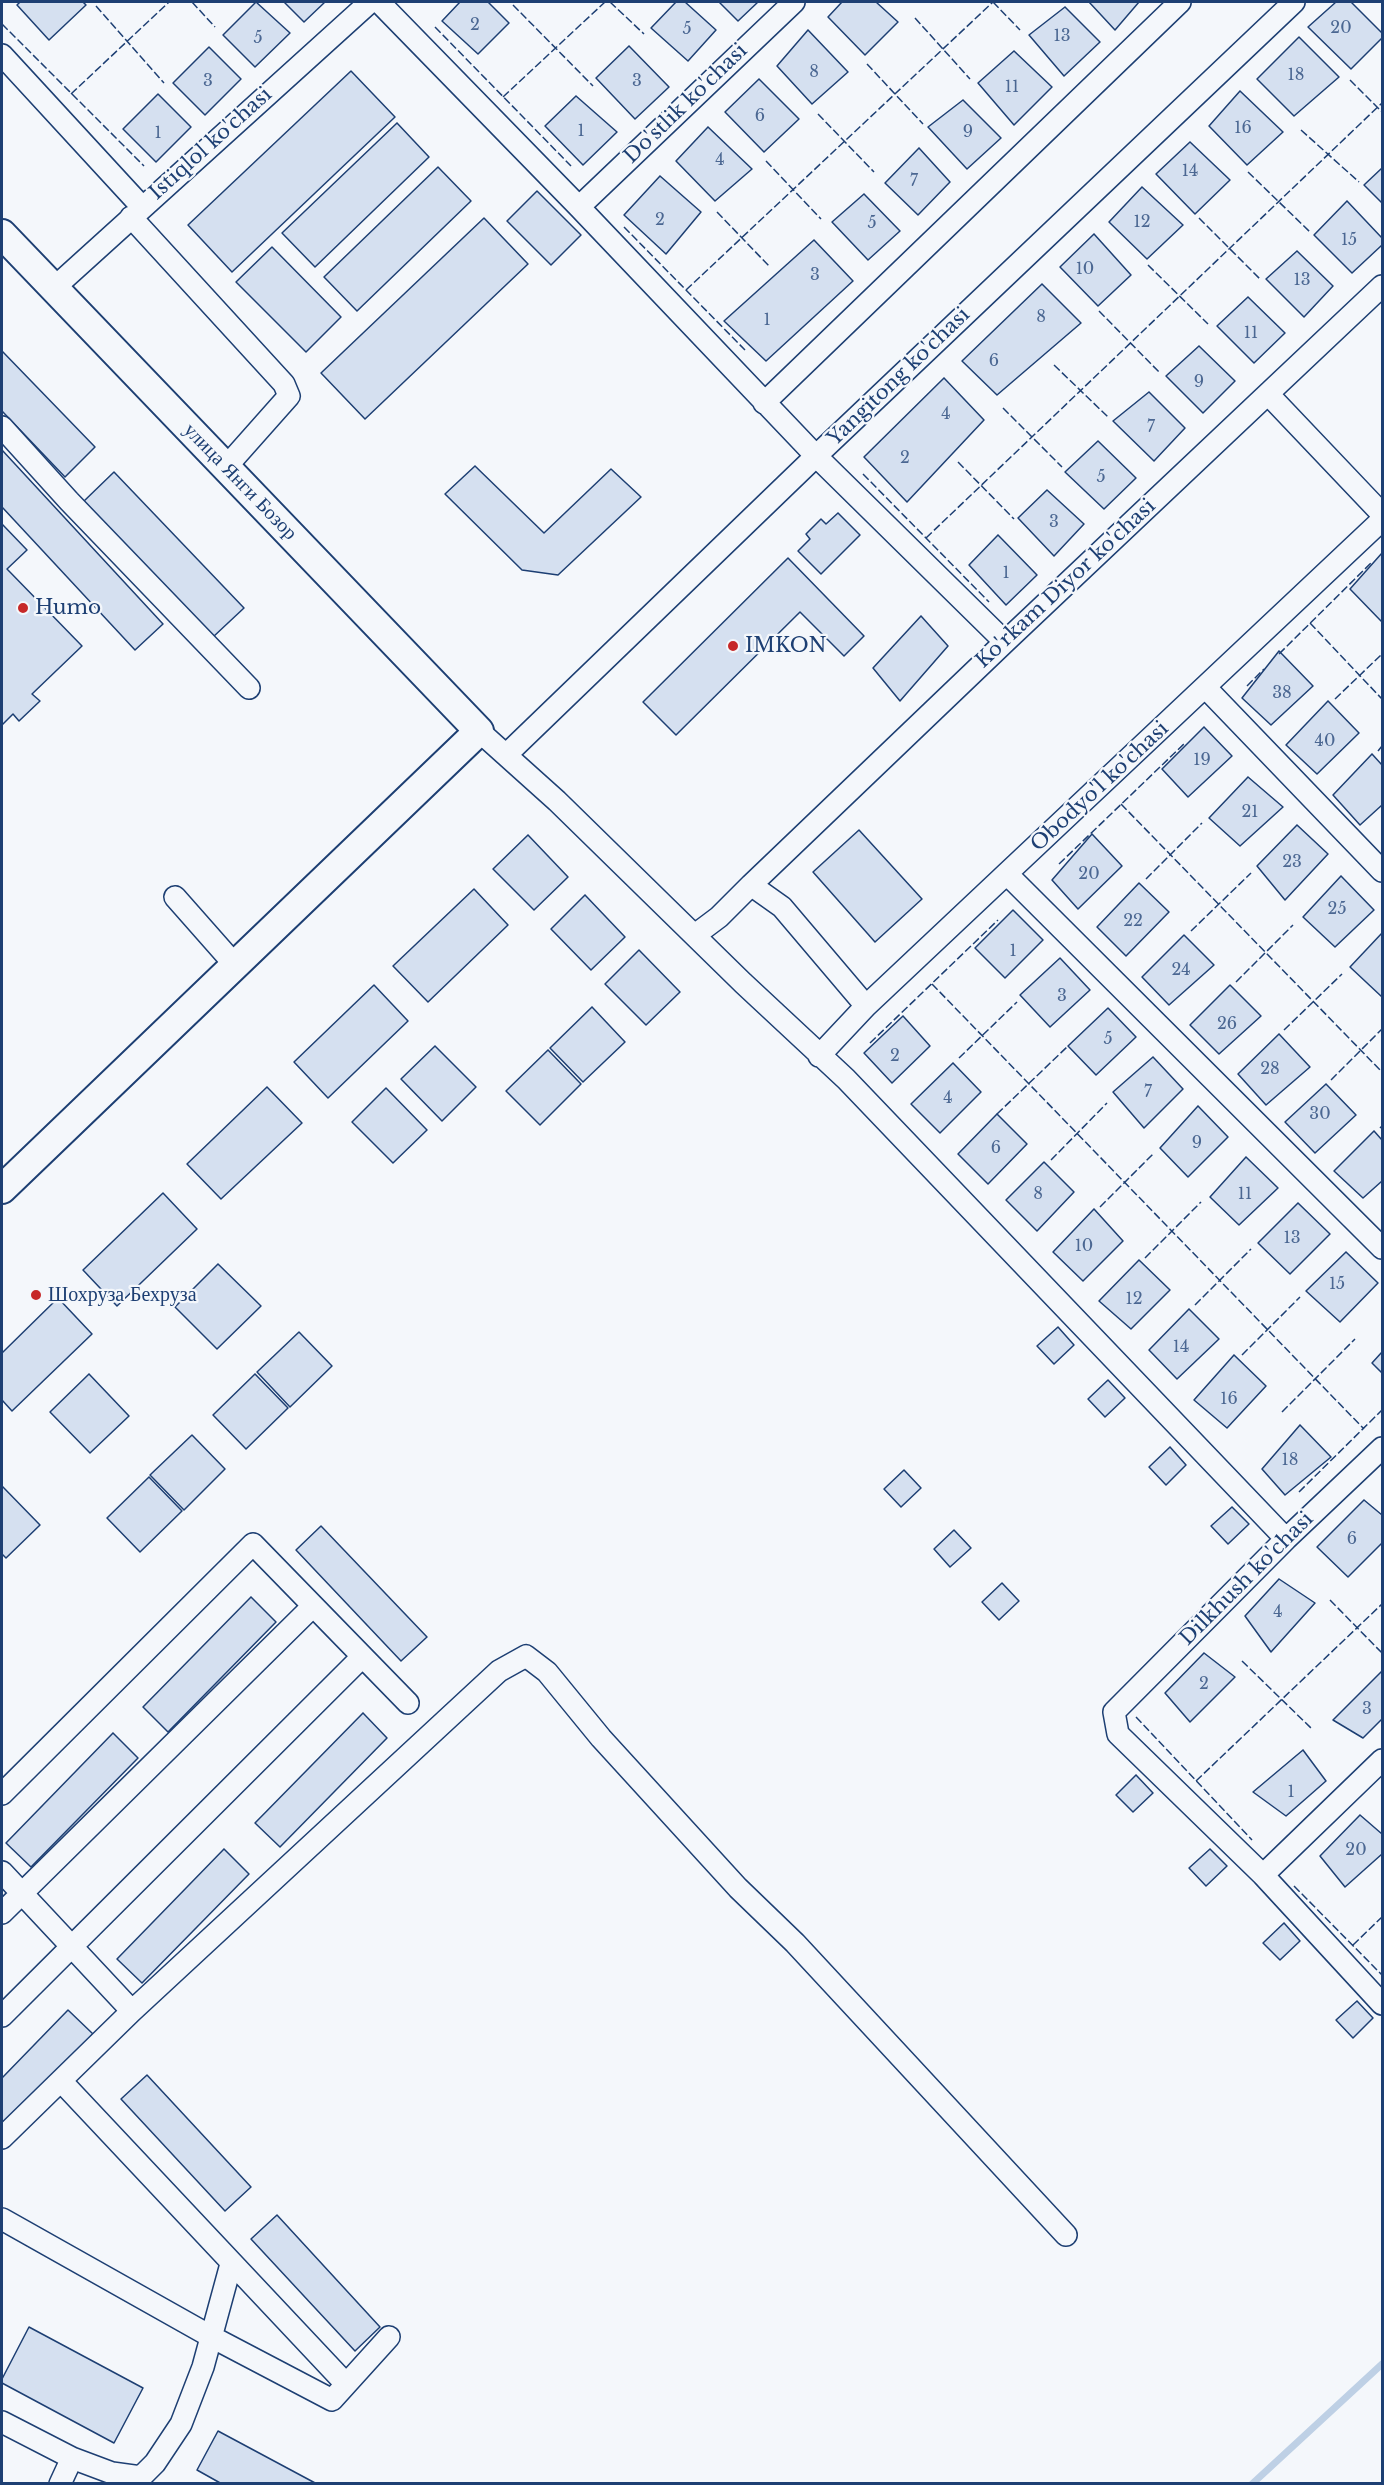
<!DOCTYPE html>
<html>
<head>
<meta charset="utf-8">
<style>
  body { margin:0 }
  #map { position:relative; width:1384px; height:2485px; overflow:hidden; background:#f4f7fb; font-family:"Libre Baskerville",serif }
  canvas { display:block }
  .frame { position:absolute; inset:0; border:3px solid #1d3f73; pointer-events:none }
</style>
</head>
<body>
<div id="map">
<canvas width="1384" height="2485"></canvas>
<div class="frame"></div>
</div>
<script>
const ctx = document.querySelector('canvas').getContext('2d');
ctx.lineJoin = 'round';
const shape = rows => new Path2D(rows.map(r => 'M' + r).join(''));
function trace(path, color, width, dash) { ctx.strokeStyle = color; ctx.lineWidth = width; ctx.lineCap = dash ? 'butt' : 'round'; ctx.setLineDash(dash || []); ctx.stroke(path); }
function fillPath(path, color) { ctx.fillStyle = color; ctx.fill(path, 'evenodd'); }
function label(font, color, halo, rows, align = 'center') {
  ctx.font = font + ' "Libre Baskerville",serif'; ctx.lineWidth = 4.5; ctx.setLineDash([]); ctx.textBaseline = 'middle'; ctx.strokeStyle = halo; ctx.fillStyle = color; for (const [text, x, y, turn = 0] of rows) {
    ctx.save(); ctx.translate(x, y); ctx.rotate((+turn || 0) * Math.PI / 180); ctx.textAlign = isNaN(turn) ? turn : align; if (halo) ctx.strokeText(text, 0, 0); ctx.fillText(text, 0, 0); ctx.restore();
  }
}
trace(shape([
  [1252,2484,1382,2364]
]), '#bed0e5', 7);
const building = shape([
  [20,2,83,2,86,5,49,40,17,5,20,2],
  [256,2,290,33,255,67,223,35,256,2],
  [284,2,325,2,304,22,284,2],
  [460,2,488,2,509,23,478,54,442,21,460,2],
  [676,2,685,2,716,30,688,61,651,28,676,2],
  [719,2,758,2,738,21,719,2],
  [842,2,876,2,898,22,865,55,828,17,842,2],
  [1089,2,1139,2,1115,30,1089,2],
  [1336,2,1351,2,1382,33,1382,38,1351,69,1308,27,1336,2],
  [1065,7,1100,42,1064,76,1029,35,1065,7],
  [808,30,848,72,812,104,777,66,808,30],
  [1299,37,1339,77,1294,116,1257,79,1299,37],
  [629,46,669,87,635,119,596,78,629,46],
  [209,47,241,79,205,115,173,83,209,47],
  [1014,51,1052,87,1014,125,978,83,1014,51],
  [351,71,395,117,232,272,188,225,351,71],
  [759,79,799,119,764,152,725,112,759,79],
  [1240,91,1283,132,1247,165,1209,126,1240,91],
  [158,94,191,127,156,162,123,129,158,94],
  [576,96,617,132,583,165,545,126,576,96],
  [963,100,1001,138,967,169,928,127,963,100],
  [397,123,429,157,315,267,282,233,397,123],
  [708,127,752,169,715,201,676,161,708,127],
  [1190,142,1230,180,1195,214,1156,174,1190,142],
  [919,148,950,182,918,215,885,183,919,148],
  [438,167,471,201,357,311,324,277,438,167],
  [1382,168,1382,203,1364,185,1382,168],
  [660,176,701,212,666,254,624,215,660,176],
  [1142,187,1183,225,1147,259,1109,222,1142,187],
  [537,191,581,235,551,265,507,221,537,191],
  [864,194,900,231,868,260,832,222,864,194],
  [1347,201,1382,238,1382,245,1352,273,1314,235,1347,201],
  [484,218,528,264,365,419,321,373,484,218],
  [1094,234,1131,275,1098,306,1060,267,1094,234],
  [814,240,853,281,766,361,724,321,814,240],
  [272,247,341,317,306,352,236,282,272,247],
  [1297,251,1333,286,1304,317,1266,279,1297,251],
  [1042,284,1081,323,997,395,962,361,1042,284],
  [1248,297,1285,333,1254,363,1217,326,1248,297],
  [1199,346,1235,381,1203,413,1166,376,1199,346],
  [2,351,95,447,65,477,2,411,2,351],
  [944,378,984,420,907,502,864,457,944,378],
  [1149,392,1185,428,1154,461,1113,421,1149,392],
  [1098,441,1136,478,1104,509,1065,472,1098,441],
  [2,450,163,624,135,650,2,507,2,450],
  [475,466,544,533,611,469,641,497,558,575,522,570,445,494,475,466],
  [114,472,244,608,213,637,83,502,114,472],
  [1047,490,1084,524,1054,556,1018,518,1047,490],
  [838,513,860,535,821,574,798,551,810,539,806,534,821,519,826,524,838,513],
  [2,524,27,550,7,569,82,646,32,694,40,701,19,721,13,714,2,725,2,524],
  [998,535,1037,575,1006,605,969,565,998,535],
  [1382,553,1382,620,1381,621,1350,589,1382,553],
  [788,558,864,636,844,656,800,612,676,735,643,702,788,558],
  [921,616,948,646,900,701,873,668,921,616],
  [1279,651,1313,686,1271,725,1242,698,1279,651],
  [1328,701,1359,733,1317,774,1286,745,1328,701],
  [1204,727,1232,756,1188,797,1162,769,1204,727],
  [1372,754,1382,765,1382,805,1360,825,1333,795,1372,754],
  [1248,777,1283,807,1240,846,1209,818,1248,777],
  [1297,825,1328,854,1285,900,1257,866,1297,825],
  [859,830,922,899,875,942,813,872,859,830],
  [1092,834,1122,866,1078,909,1052,880,1092,834],
  [528,835,568,877,534,910,493,869,528,835],
  [1341,876,1374,910,1335,947,1303,917,1341,876],
  [1139,883,1169,912,1126,956,1097,927,1139,883],
  [474,889,508,925,428,1002,393,966,474,889],
  [585,895,625,937,591,970,551,929,585,895],
  [1013,910,1043,940,1005,978,975,948,1013,910],
  [1382,933,1382,997,1350,967,1382,933],
  [1184,935,1214,965,1169,1005,1142,977,1184,935],
  [639,950,680,992,646,1025,605,984,639,950],
  [1060,958,1090,990,1050,1027,1020,995,1060,958],
  [374,985,408,1021,328,1098,294,1062,374,985],
  [1230,985,1261,1016,1219,1054,1190,1025,1230,985],
  [592,1007,625,1042,583,1082,550,1048,592,1007],
  [1108,1008,1136,1037,1096,1075,1068,1046,1108,1008],
  [903,1016,930,1046,892,1083,864,1053,903,1016],
  [1279,1034,1310,1067,1266,1105,1238,1074,1279,1034],
  [435,1046,476,1087,442,1121,401,1079,435,1046],
  [548,1050,581,1084,540,1125,506,1091,548,1050],
  [1153,1057,1183,1089,1144,1128,1113,1092,1153,1057],
  [953,1063,981,1092,940,1133,911,1104,953,1063],
  [1326,1084,1356,1115,1315,1153,1285,1122,1326,1084],
  [267,1087,302,1123,221,1199,187,1164,267,1087],
  [386,1088,427,1130,393,1163,352,1122,386,1088],
  [1198,1106,1228,1137,1188,1177,1160,1148,1198,1106],
  [997,1114,1027,1144,988,1184,958,1154,997,1114],
  [1374,1131,1382,1140,1382,1181,1363,1198,1334,1171,1374,1131],
  [1246,1157,1278,1188,1239,1225,1210,1197,1246,1157],
  [1044,1162,1074,1192,1037,1231,1006,1200,1044,1162],
  [163,1193,197,1229,117,1306,83,1270,163,1193],
  [1298,1203,1330,1234,1290,1274,1258,1243,1298,1203],
  [1094,1209,1123,1241,1083,1281,1053,1252,1094,1209],
  [1346,1252,1378,1283,1340,1322,1306,1291,1346,1252],
  [1139,1260,1170,1290,1131,1329,1099,1301,1139,1260],
  [218,1264,261,1306,217,1349,175,1307,218,1264],
  [58,1298,92,1334,12,1411,2,1400,2,1353,58,1298],
  [1189,1309,1219,1339,1177,1379,1149,1350,1189,1309],
  [1058,1327,1074,1345,1054,1364,1037,1346,1058,1327],
  [299,1332,332,1366,290,1407,257,1372,299,1332],
  [1382,1352,1382,1373,1372,1363,1382,1352],
  [1234,1355,1266,1386,1227,1428,1194,1400,1234,1355],
  [89,1374,129,1416,90,1453,50,1412,89,1374],
  [255,1374,288,1408,246,1449,213,1415,255,1374],
  [1108,1380,1125,1398,1105,1417,1088,1399,1108,1380],
  [1300,1425,1331,1457,1285,1495,1262,1469,1300,1425],
  [192,1435,225,1469,184,1510,150,1475,192,1435],
  [1170,1447,1186,1465,1166,1485,1149,1467,1170,1447],
  [904,1470,921,1488,901,1507,884,1489,904,1470],
  [149,1477,182,1511,140,1552,107,1518,149,1477],
  [2,1486,40,1525,6,1558,2,1554,2,1486],
  [1364,1500,1382,1515,1382,1543,1348,1577,1317,1547,1364,1500],
  [1232,1507,1249,1524,1228,1544,1211,1526,1232,1507],
  [321,1526,427,1637,401,1661,296,1550,321,1526],
  [954,1530,971,1548,950,1567,934,1549,954,1530],
  [1279,1579,1315,1603,1271,1652,1245,1616,1279,1579],
  [1002,1583,1019,1601,999,1620,982,1602,1002,1583],
  [251,1597,276,1622,168,1732,143,1707,251,1597],
  [1204,1653,1235,1677,1190,1722,1165,1693,1204,1653],
  [1382,1671,1382,1719,1363,1738,1333,1720,1382,1671],
  [363,1713,387,1738,280,1847,255,1823,363,1713],
  [113,1733,138,1758,31,1867,6,1843,113,1733],
  [1303,1750,1326,1781,1286,1816,1253,1792,1303,1750],
  [1136,1775,1153,1793,1133,1812,1116,1795,1136,1775],
  [1360,1815,1382,1834,1382,1854,1345,1887,1320,1856,1360,1815],
  [224,1849,249,1874,142,1983,117,1959,224,1849],
  [1210,1849,1227,1866,1206,1886,1189,1868,1210,1849],
  [1284,1923,1300,1941,1280,1960,1263,1943,1284,1923],
  [1357,2001,1373,2018,1353,2038,1336,2020,1357,2001],
  [68,2010,93,2034,2,2128,2,2078,68,2010],
  [147,2075,251,2187,225,2211,121,2099,147,2075],
  [277,2215,380,2327,355,2351,251,2239,277,2215],
  [29,2327,143,2388,114,2443,2,2383,2,2379,29,2327],
  [218,2431,317,2484,222,2484,197,2470,218,2431]
]);
fillPath(building, '#d5e0f0');
trace(building, '#1d3f73', 1.5);
const street = shape([
  [379,2,579,207,816,456,1005,642],
  [2,55,142,207],
  [579,207,794,2],
  [131,217,284,384,289,396,226,467],
  [54,288,370,2],
  [1268,394,1382,514],
  [764,403,1180,2],
  [2,427,69,501,249,688],
  [1206,688,1382,871],
  [479,731,557,801,743,983,846,1079,1286,1539],
  [506,755,816,456,1294,2],
  [1007,874,1382,1248],
  [751,885,1005,642,1382,286],
  [175,897,235,965],
  [695,935,719,917,751,885,782,907,866,1006],
  [819,1056,866,1006,1382,520],
  [1382,1448,1286,1539,1114,1712,1118,1734,1263,1875,1382,2004],
  [2,1794,253,1544,408,1703],
  [2,1872,132,2011],
  [1263,1875,1382,1760],
  [2,1913,312,1607],
  [2,2016,362,1657],
  [61,2081,346,2384],
  [2,2138,132,2011,499,1671,526,1656,547,1672,601,1738,738,1888,795,1943,1066,2235],
  [2,2219,210,2336,332,2400,389,2337],
  [2,2422,72,2458,112,2473,141,2477,155,2463,181,2424,203,2367,231,2264],
  [60,2484,72,2458]
]);
const secondary = shape([
  [2,234,479,731,2,1189]
]);
trace(street, '#1d3f73', 24);
trace(secondary, '#1d3f73', 32);
trace(street, '#f4f7fb', 21);
trace(secondary, '#f4f7fb', 28);
trace(shape([
  [192,2,215,27],
  [610,2,644,34],
  [993,2,1020,30],
  [513,5,593,86],
  [96,6,164,83],
  [915,18,970,79],
  [2,24,144,166],
  [435,27,571,166],
  [867,64,923,124],
  [1350,80,1382,112],
  [71,94,169,2],
  [503,97,605,2],
  [818,114,874,172],
  [1301,130,1359,182],
  [766,161,821,219],
  [1248,172,1310,232],
  [717,212,769,266],
  [1199,218,1261,280],
  [624,227,745,350],
  [1148,265,1208,324],
  [686,290,993,2],
  [1099,311,1159,372],
  [1054,365,1108,417],
  [1003,408,1062,467],
  [958,462,1014,519],
  [863,474,989,602],
  [926,538,1382,103],
  [1310,623,1382,699],
  [1279,654,1372,562],
  [1247,686,1264,669],
  [1335,699,1382,654],
  [1378,751,1382,746],
  [1121,804,1382,1072],
  [1059,864,1186,742],
  [1146,879,1202,823],
  [1191,931,1251,873],
  [1236,982,1293,925],
  [932,984,1364,1429],
  [1284,1030,1342,974],
  [870,1043,998,920],
  [959,1058,1017,1002],
  [1331,1080,1382,1029],
  [997,1114,1068,1046],
  [1380,1128,1382,1126],
  [1051,1160,1107,1103],
  [1100,1207,1153,1154],
  [1145,1258,1201,1202],
  [1195,1305,1251,1249],
  [1242,1355,1300,1297],
  [1282,1412,1355,1339],
  [1299,1492,1382,1410],
  [1330,1600,1382,1653],
  [1242,1661,1313,1730],
  [1136,1717,1252,1840],
  [1196,1781,1382,1604],
  [1294,1886,1382,1975],
  [1353,1945,1382,1917]
]), '#1d3f73', 1.5, [8, 3]);
for (const [x, y, r, color] of [
  [23,608,6,"#c62828"],
  [733,646,6,"#c62828"],
  [36,1295,6,"#c62828"]
]) { const dot = new Path2D(); dot.arc(x, y, r, 0, 2 * Math.PI); ctx.fillStyle = color; ctx.fill(dot); trace(dot, '#f4f7fb', 2); }
label('16px', '#4b6792', null, [
  ["2",475,25],
  ["20",1341,28],
  ["5",687,29],
  ["13",1062,36],
  ["5",258,38],
  ["8",814,72],
  ["18",1296,75],
  ["3",208,81],
  ["3",637,81],
  ["11",1012,87],
  ["6",760,116],
  ["16",1243,128],
  ["1",581,131],
  ["9",968,132],
  ["1",158,133],
  ["4",720,160],
  ["14",1190,171],
  ["7",914,181],
  ["2",660,220],
  ["12",1142,222],
  ["5",872,223],
  ["15",1349,240],
  ["10",1085,269],
  ["3",815,275],
  ["13",1302,280],
  ["8",1041,317],
  ["1",767,320],
  ["11",1251,333],
  ["6",994,361],
  ["9",1199,382],
  ["4",946,414],
  ["7",1151,427],
  ["2",905,458],
  ["5",1101,477],
  ["3",1054,522],
  ["1",1006,573],
  ["38",1282,693],
  ["40",1325,741],
  ["19",1202,760],
  ["21",1250,812],
  ["23",1292,862],
  ["20",1089,874],
  ["25",1337,909],
  ["22",1133,921],
  ["1",1013,951],
  ["24",1181,970],
  ["3",1062,996],
  ["26",1227,1024],
  ["5",1108,1039],
  ["2",895,1056],
  ["28",1270,1069],
  ["7",1148,1092],
  ["4",948,1098],
  ["30",1320,1114],
  ["9",1197,1143],
  ["6",996,1148],
  ["8",1038,1194],
  ["11",1245,1194],
  ["13",1292,1238],
  ["10",1084,1246],
  ["15",1337,1284],
  ["12",1134,1299],
  ["14",1181,1347],
  ["16",1229,1399],
  ["18",1290,1460],
  ["6",1352,1539],
  ["4",1278,1612],
  ["2",1204,1684],
  ["3",1367,1709],
  ["1",1291,1792],
  ["20",1356,1850]
]);
label('20px', '#1d3f73', '#f4f7fb', [
  ["Do'stlik ko'chasi",686,104,-44],
  ["Istiqlol ko'chasi",211,144,-42],
  ["Yangitong ko'chasi",899,377,-44],
  ["улица Янги Бозор",240,482,46],
  ["Ko'rkam Diyor ko'chasi",1066,584,-43],
  ["Obodyo'l ko'chasi",1100,787,-43],
  ["Dilkhush ko'chasi",1247,1579,-45]
]);
label('20px', '#1d3f73', '#f4f7fb', [
  ["Humo",35,608],
  ["IMKON",745,646],
  ["Шохруза Бехруза",48,1295]
], 'left');
</script>
</body>
</html>
